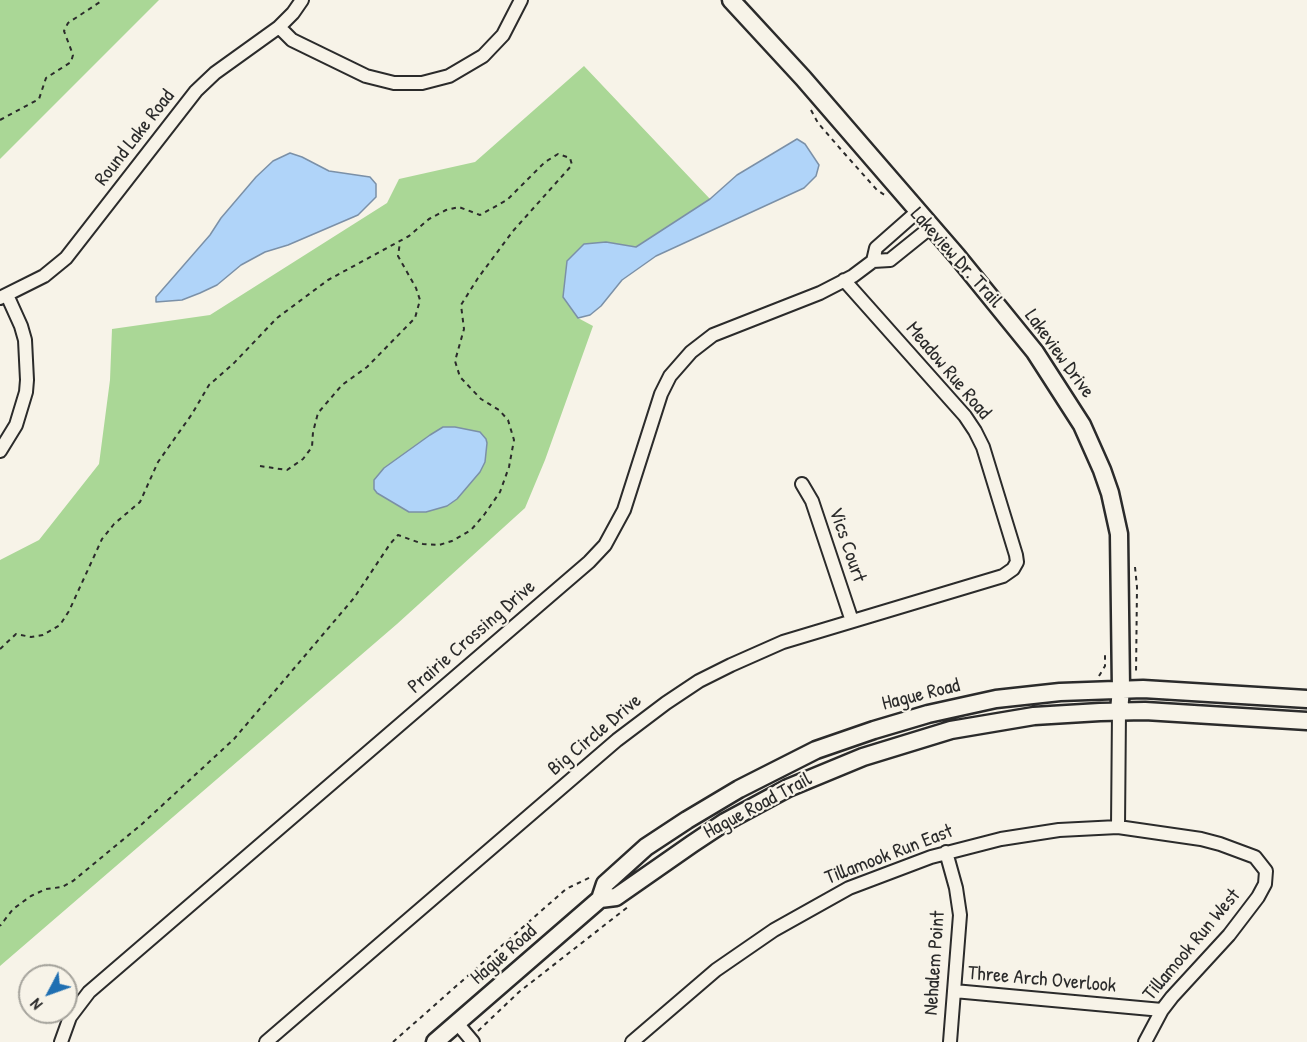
<!DOCTYPE html>
<html>
<head>
<meta charset="utf-8">
<style>
  body { margin:0 }
  #map { position:relative; width:1307px; height:1042px; overflow:hidden; background:#f7f3e8; font-family:"Patrick Hand",sans-serif }
  canvas { display:block }
  .north { position:absolute; left:18px; top:964px; width:60px; height:60px; box-sizing:border-box; background:#f7f3e8; border:2px solid #a5a39c; border-radius:50%; rotate:229deg; font-size:16px; font-weight:700; line-height:24px; text-align:center; color:#2b2b2b }
  .north::after { content:''; display:block; margin:auto; width:21px; height:27px; background:#1f6fb2; clip-path:polygon(50% 0,100% 100%,50% 72%,0 100%) }
</style>
</head>
<body>
<div id="map">
<canvas width="1307" height="1042"></canvas>
<div class="north">N</div>
</div>
<script>
const ctx = document.querySelector('canvas').getContext('2d');
ctx.lineJoin = 'round';
function fillPath(path, color) { ctx.fillStyle = color; ctx.fill(path, 'evenodd'); }
const shape = rows => new Path2D(rows.map(r => 'M' + r).join(''));
function trace(path, color, width, dash) { ctx.strokeStyle = color; ctx.lineWidth = width; ctx.lineCap = dash ? 'butt' : 'round'; ctx.setLineDash(dash || []); ctx.stroke(path); }
function label(font, color, halo, rows, align = 'center') {
  ctx.font = font + ' "Patrick Hand",sans-serif'; ctx.lineWidth = 4.5; ctx.setLineDash([]); ctx.textBaseline = 'middle'; ctx.strokeStyle = halo; ctx.fillStyle = color; for (const [text, x, y, turn = 0] of rows) {
    ctx.save(); ctx.translate(x, y); ctx.rotate((+turn || 0) * Math.PI / 180); ctx.textAlign = isNaN(turn) ? turn : align; if (halo) ctx.strokeText(text, 0, 0); ctx.fillText(text, 0, 0); ctx.restore();
  }
}
fillPath(shape([
  [0,0,159,0,0,159],
  [584,66,710,199,636,247,606,242,578,318,593,326,545,460,525,508,397,624,0,966,0,560,39,540,99,464,110,380,112,329,210,315,387,203,399,179,475,162]
]), '#aad796');
const water = shape([
  [797,139,805,144,819,165,816,176,804,188,656,256,622,280,601,306,590,315,578,318,563,297,567,261,584,244,606,242,636,247,710,199,737,175,797,139],
  [290,153,302,157,329,171,370,177,376,184,376,197,358,215,288,245,265,252,241,265,217,285,200,293,182,300,156,302,156,297,210,235,221,218,256,177,273,161,290,153],
  [443,427,455,427,480,432,486,439,487,443,485,462,480,472,457,499,447,506,426,512,409,512,377,493,374,489,374,480,384,468,430,435,443,427]
]);
fillPath(water, '#b0d4f9');
trace(water, '#7b90a7', 1.5);
const street = shape([
  [279,27,292,40,366,76,394,83,422,83,449,76,483,56,503,35,521,0],
  [873,261,876,248,918,211],
  [0,298,44,276,66,258,196,91,215,73,279,27,293,13,302,0],
  [0,451,16,425,26,392,27,380,25,340,21,326,7,295],
  [802,484,812,501,852,621],
  [1118,827,1119,711],
  [946,852,956,888,960,915,950,1042],
  [954,991,1162,1010],
  [457,1023,473,1042],
  [61,1042,70,1017,89,992,589,562,605,545,624,510,661,394,670,376,691,352,713,335,820,293,853,276,873,261,890,260,931,227],
  [266,1042,617,740,666,703,699,681,731,665,783,642,1003,576,1013,569,1017,562,1016,555,983,447,975,431,965,416,844,280],
  [632,1042,716,970,774,930,849,888,931,857,1001,839,1059,830,1118,827,1201,839,1220,844,1255,857,1266,871,1265,884,1258,897,1229,935,1172,997,1162,1010,1145,1042]
]);
const secondary = shape([
  [731,0,803,78,957,256,1035,352,1082,425,1102,470,1110,493,1119,534,1121,689,1119,711],
  [600,899,616,897,692,844,725,822,788,788,863,757,951,730,1034,716,1100,712,1145,711,1307,721],
  [435,1042,600,899,605,884,646,847,687,820,739,789,816,750,874,730,928,714,996,699,1060,692,1143,689,1307,699]
]);
trace(street, '#2b2b2b', 16);
trace(secondary, '#2b2b2b', 21);
trace(shape([
  [811,110,818,123,844,153,877,190,886,196],
  [0,120,39,99,46,78,71,62,73,55,64,31,68,23,103,0],
  [260,466,287,470,303,459,312,447,313,432,318,413,342,385,367,367,415,318,420,300,416,288,398,256,400,242],
  [1135,567,1137,587,1136,675],
  [0,649,16,634,31,637,43,635,60,625,69,611,102,539,114,524,140,502,158,462,192,414,209,385,233,364,277,318,328,280,409,236,429,219,446,210,459,207,480,215,507,200,545,162,558,154,570,158,572,165,513,231,478,278,461,305,464,329,455,361,460,377,481,399,499,410,508,420,514,440,509,467,500,492,484,515,471,530,452,541,439,545,423,544,398,535,390,544,354,598,234,739,142,824,73,881,62,887,46,889,31,896,13,909,0,926],
  [1099,676,1105,666,1105,654],
  [478,1031,519,992,629,906],
  [393,1042,566,889,593,876]
]), '#2b2b2b', 2, [4.5, 4.5]);
trace(street, '#f7f3e8', 12);
trace(secondary, '#f7f3e8', 16);
label('20px', '#2b2b2b', '#f7f3e8', [
  ["Round Lake Road",135,138,-52],
  ["Lakeview Dr. Trail",956,258,48],
  ["Lakeview Drive",1059,354,54],
  ["Meadow Rue Road",948,371,50],
  ["Vics Court",847,545,71],
  ["Prairie Crossing Drive",472,637,-41],
  ["Hague Road",921,695,-14],
  ["Big Circle Drive",595,735,-40],
  ["Hague Road Trail",758,806,-28],
  ["Tillamook Run East",889,855,-21],
  ["Tillamook Run West",1192,945,-50],
  ["Hague Road",504,955,-41],
  ["Nehalem Point",935,963,-86],
  ["Three Arch Overlook",1042,980,5]
]);
</script>
</body>
</html>
